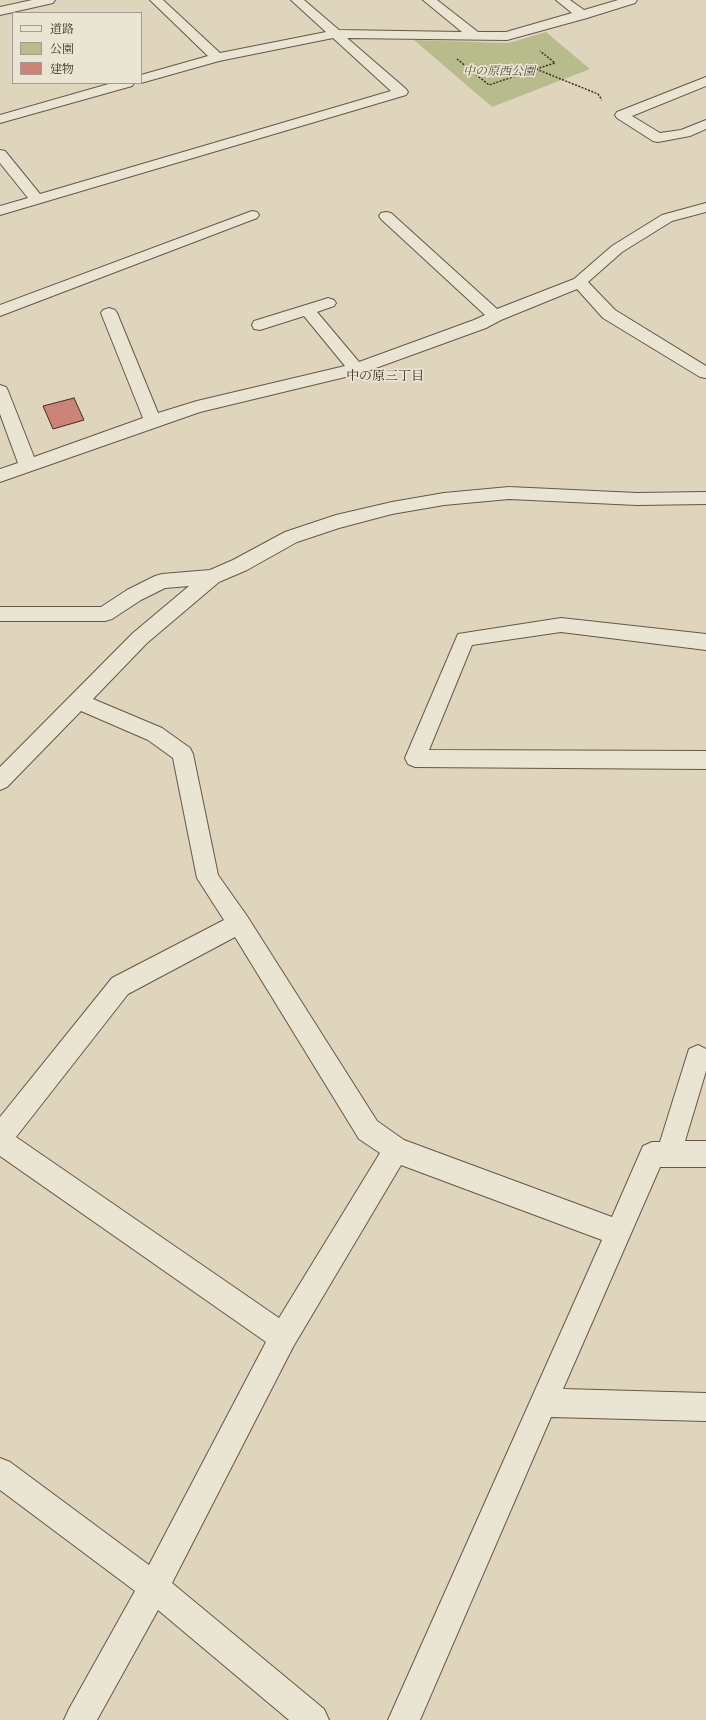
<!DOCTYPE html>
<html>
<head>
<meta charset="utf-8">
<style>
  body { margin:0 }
  #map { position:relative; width:706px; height:1720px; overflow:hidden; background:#dfd5bc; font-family:"Gentium Book Plus","Noto Serif JP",serif }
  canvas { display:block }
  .legend { position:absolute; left:12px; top:12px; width:130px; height:72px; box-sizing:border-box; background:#eae4d3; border:1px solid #a59b8d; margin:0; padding:5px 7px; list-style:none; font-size:12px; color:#3e2d24 }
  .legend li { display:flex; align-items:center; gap:8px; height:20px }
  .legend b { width:20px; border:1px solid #a59b8d }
</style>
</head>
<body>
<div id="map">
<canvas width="706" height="1720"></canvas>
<ul class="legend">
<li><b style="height:5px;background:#eae4d3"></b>道路</li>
<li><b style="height:11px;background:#b8bc8c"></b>公園</li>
<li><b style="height:11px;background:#cb8477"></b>建物</li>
</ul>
</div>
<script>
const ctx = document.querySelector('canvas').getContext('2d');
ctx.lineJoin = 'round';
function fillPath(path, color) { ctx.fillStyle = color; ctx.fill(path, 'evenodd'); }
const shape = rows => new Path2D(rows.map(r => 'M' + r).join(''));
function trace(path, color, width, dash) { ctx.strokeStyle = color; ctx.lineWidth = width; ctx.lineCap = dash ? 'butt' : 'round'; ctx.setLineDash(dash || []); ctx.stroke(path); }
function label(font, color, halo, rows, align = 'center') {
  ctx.font = font + ' "Gentium Book Plus","Noto Serif JP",serif'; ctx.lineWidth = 3.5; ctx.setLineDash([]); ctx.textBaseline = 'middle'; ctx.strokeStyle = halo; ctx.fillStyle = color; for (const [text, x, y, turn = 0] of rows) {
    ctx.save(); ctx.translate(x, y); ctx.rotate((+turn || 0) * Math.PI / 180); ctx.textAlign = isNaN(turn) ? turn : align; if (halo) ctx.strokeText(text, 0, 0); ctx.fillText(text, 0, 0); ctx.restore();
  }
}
fillPath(shape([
  [546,32,590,69,492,107,414,40,509,43]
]), '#b8bc8c');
const building = shape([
  [74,398,84,420,53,429,43,406,74,398]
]);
fillPath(building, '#cb8477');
trace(building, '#3e2d24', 1);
const minor = shape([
  [32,0,55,0,53,3,0,15,0,7,32,0],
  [150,0,163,0,220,53,326,32,291,0,304,0,339,30,462,32,423,0,437,0,478,32,506,32,572,13,556,0,570,0,584,10,618,0,637,0,635,3,587,18,507,40,347,38,406,89,408,92,406,95,0,215,0,206,28,198,0,163,0,150,5,151,40,194,391,91,333,38,219,61,141,83,141,75,208,56,150,0],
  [706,77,706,86,632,116,660,133,681,130,706,120,706,129,690,136,658,142,653,141,617,118,615,115,617,112,706,77],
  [112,83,134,83,132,86,0,123,0,115,112,83],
  [706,203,706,212,672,221,622,252,588,282,615,310,706,366,706,378,700,377,603,318,577,289,501,320,486,328,362,373,200,412,0,482,0,469,18,463,0,414,0,385,6,387,8,391,34,457,143,418,101,313,103,310,109,308,115,310,117,313,158,413,197,401,345,366,304,316,260,330,254,329,252,325,254,321,322,300,328,298,334,300,336,303,334,306,317,312,359,362,474,320,485,315,381,219,379,216,381,213,386,212,391,213,497,309,574,279,612,246,662,215,706,203],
  [252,211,257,212,259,215,257,218,0,316,0,305,252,211],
  [509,487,637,493,706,492,706,504,637,505,509,499,444,505,392,514,339,528,297,542,247,570,219,582,147,643,93,699,162,728,190,748,193,754,218,875,247,916,377,1121,404,1140,612,1217,643,1146,652,1142,660,1142,689,1049,698,1045,706,1049,706,1071,685,1141,706,1141,706,1167,660,1167,563,1389,706,1393,706,1421,551,1417,420,1720,388,1720,602,1240,401,1165,293,1347,172,1583,324,1709,329,1720,289,1720,158,1610,97,1720,64,1720,69,1709,135,1591,0,1490,0,1458,10,1462,149,1565,266,1342,0,1156,0,1117,112,978,224,920,197,878,173,758,148,740,81,711,7,787,0,790,0,767,133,633,189,586,165,588,141,600,112,619,105,621,0,621,0,607,101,607,127,590,155,576,162,574,210,570,233,560,285,532,336,515,392,502,444,493,509,487],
  [235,937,359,1139,380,1153,279,1318,16,1137,128,994,235,937],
  [561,618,706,634,706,650,561,632,472,645,429,750,706,751,706,769,415,767,408,764,405,758,458,634,561,618]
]);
trace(minor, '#66574a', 2);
trace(shape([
  [457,59,489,85,536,69,598,94,602,100],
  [536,69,555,63,540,51]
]), '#3e2d24', 1.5, [2, 1.5]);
fillPath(minor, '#eae4d3');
label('italic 12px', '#564a39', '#eae4d3', [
  ["中の原西公園",499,72]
]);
label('13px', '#3e2d24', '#eae4d3', [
  ["中の原三丁目",385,377]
]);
</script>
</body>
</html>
